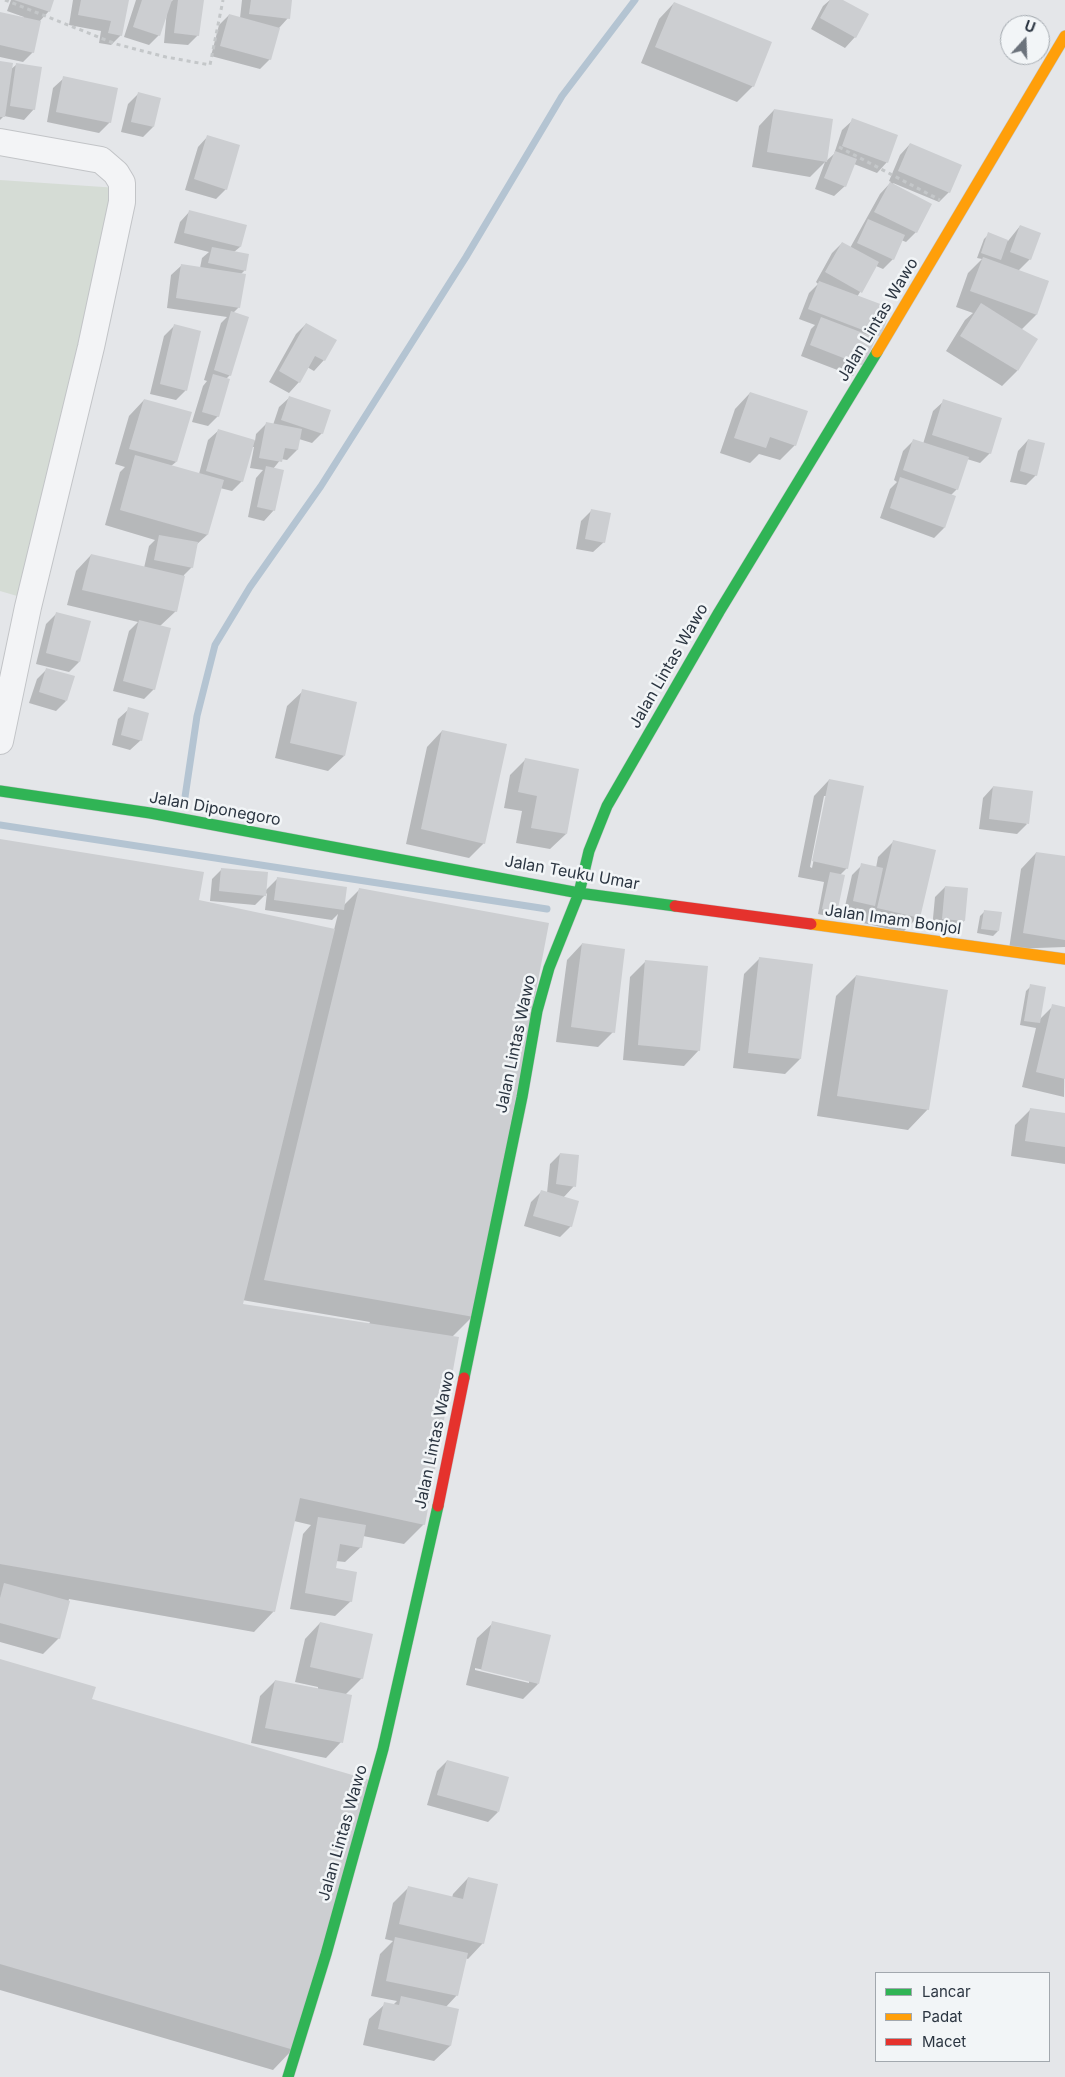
<!DOCTYPE html>
<html>
<head>
<meta charset="utf-8">
<style>
  body { margin:0 }
  #map { position:relative; width:1065px; height:2077px; overflow:hidden; background:#e4e6e9; font-family:Inter,sans-serif }
  canvas { display:block }
  .legend { position:absolute; left:875px; top:1972px; width:175px; height:90px; box-sizing:border-box; background:#f2f5f7; border:1px solid #a2a8ae; margin:0; padding:6px 9px; list-style:none; font-size:15px; color:#2b3541 }
  .legend li { display:flex; align-items:center; gap:10px; height:25px }
  .legend b { width:25px; border:1px solid #a2a8ae }
  .north { position:absolute; left:1000px; top:15px; width:50px; height:50px; box-sizing:border-box; background:#f2f5f7; border:1px solid #a2a8ae; border-radius:50%; rotate:20deg; font-size:14px; font-weight:700; line-height:20px; text-align:center; color:#2b3541 }
  .north::after { content:''; display:block; margin:auto; width:18px; height:22px; background:#6c737c; clip-path:polygon(50% 0,100% 100%,50% 72%,0 100%) }
</style>
</head>
<body>
<div id="map">
<canvas width="1065" height="2077"></canvas>
<ul class="legend">
<li><b style="height:6px;background:#30b455"></b>Lancar</li>
<li><b style="height:6px;background:#ff9f0a"></b>Padat</li>
<li><b style="height:6px;background:#e5322d"></b>Macet</li>
</ul>
<div class="north">U</div>
</div>
<script>
const ctx = document.querySelector('canvas').getContext('2d');
ctx.lineJoin = 'round';
function fillPath(path, color) { ctx.fillStyle = color; ctx.fill(path, 'evenodd'); }
const shape = rows => new Path2D(rows.map(r => 'M' + r).join(''));
function trace(path, color, width, dash) { ctx.strokeStyle = color; ctx.lineWidth = width; ctx.lineCap = dash ? 'butt' : 'round'; ctx.setLineDash(dash || []); ctx.stroke(path); }
function label(font, color, halo, rows, align = 'center') {
  ctx.font = font + ' Inter,sans-serif'; ctx.lineWidth = 5; ctx.setLineDash([]); ctx.textBaseline = 'middle'; ctx.strokeStyle = halo; ctx.fillStyle = color; for (const [text, x, y, turn = 0] of rows) {
    ctx.save(); ctx.translate(x, y); ctx.rotate((+turn || 0) * Math.PI / 180); ctx.textAlign = isNaN(turn) ? turn : align; if (halo) ctx.strokeText(text, 0, 0); ctx.fillText(text, 0, 0); ctx.restore();
  }
}
fillPath(shape([
  [0,180,118,188,24,598,0,591]
]), '#d5dcd5');
fillPath(shape([
  [11,0,53,0,49,11,39,22,33,52,23,62,0,57,0,14,23,19,24,17,7,11],
  [73,0,128,0,121,35,111,45,99,43,101,31,69,25],
  [136,0,171,0,169,3,173,0,202,0,198,35,188,45,164,43,167,10,159,35,149,45,124,37],
  [242,0,290,0,288,18,279,28,270,59,260,69,211,56,219,25,229,15,240,18],
  [830,0,840,0,855,37,845,48,811,29,823,6],
  [674,3,753,86,737,102,641,63,659,19],
  [0,62,10,70,16,65,34,109,24,120,4,116,0,120],
  [64,78,110,122,99,133,47,122,53,88],
  [138,94,160,99,153,127,143,137,121,132,128,104],
  [774,110,826,161,810,177,752,167,759,126],
  [853,120,887,162,877,173,854,164,845,186,834,196,815,189,825,162,834,154,842,130],
  [208,136,226,189,216,199,185,190,198,147],
  [910,144,949,192,939,202,893,183,916,232,906,242,901,240,893,259,883,269,876,266,857,297,890,309,853,376,801,356,811,329,815,325,799,319,809,293,818,284,816,282,832,253,842,243,850,248,880,194,891,182,889,181,900,155],
  [190,211,245,226,240,247,234,252,245,270,240,275,239,307,233,313,230,375,226,379,218,416,208,426,192,422,203,386,207,381,204,380,221,323,227,317,167,308,171,275,182,265,200,268,202,258,209,252,174,243,180,222],
  [1020,226,1030,259,1018,271,1048,281,1036,315,1021,330,1017,371,1002,386,946,351,965,320,973,313,956,307,968,273,982,259,977,258,984,239,989,234,1008,241],
  [306,324,324,360,314,371,307,367,299,382,289,393,269,382,296,334],
  [175,325,186,390,176,400,150,394,164,336],
  [750,393,795,445,780,460,759,454,750,463,720,453,735,409],
  [290,397,322,433,312,443,299,439,297,450,287,460,281,459,273,469,274,510,264,521,248,517,256,478,263,470,250,468,254,447,252,447,242,481,232,491,220,488,207,535,196,545,192,567,184,575,176,611,160,626,154,689,144,699,113,691,129,631,138,622,67,605,76,571,91,555,144,568,149,546,155,540,105,525,120,472,125,467,115,464,129,416,144,400,176,462,171,466,199,474,208,440,219,430,255,441,256,434,266,424,273,425,279,407],
  [944,401,990,453,980,463,967,459,957,489,951,495,954,496,944,528,934,538,880,518,890,489,897,482,894,480,903,451,913,441,923,444,933,411],
  [1028,440,1036,475,1026,485,1010,482,1018,451],
  [591,511,604,542,593,552,576,549,581,521],
  [56,614,79,662,69,672,36,664,46,624],
  [47,669,66,701,56,711,29,703,37,679],
  [303,691,344,756,328,771,275,758,287,706],
  [129,709,141,740,130,750,112,745,118,719],
  [442,731,484,843,469,858,406,844,427,747],
  [525,760,566,834,550,849,516,843,522,811,504,808,510,775],
  [829,780,847,868,839,876,836,912,831,917,818,914,824,882,798,877,814,796],
  [824,796,827,796,812,868,810,867],
  [993,787,1027,824,1017,834,979,829,983,798],
  [0,841,198,901,334,930,338,914,332,920,265,910,267,893,255,905,210,901,212,879,222,869,265,891,278,878,343,906,359,890,473,1316,452,1337,424,1524,404,1544,363,1536,361,1547,345,1562,336,1561,334,1569,351,1601,335,1616,290,1609,303,1534,311,1525,294,1521,274,1611,254,1632,69,1599,59,1638,43,1654,0,1642],
  [242,1300,370,1322,369,1324,241,1305],
  [894,841,918,917,903,932,863,923,864,916,844,911,852,875,862,865,876,868,878,857],
  [1036,853,1065,858,1065,947,1009,949,1021,869],
  [945,887,966,889,964,921,953,931,932,929,935,897],
  [985,911,998,931,993,936,977,933,980,916],
  [582,944,613,1032,598,1047,556,1042,567,960],
  [760,958,800,1059,785,1074,733,1068,744,974],
  [646,961,699,1050,684,1066,623,1060,630,977],
  [856,976,928,1109,908,1130,817,1116,836,996],
  [1031,986,1040,1019,1053,1006,1065,1009,1064,1097,1022,1087,1036,1028,1020,1025,1026,991],
  [1030,1110,1065,1114,1065,1164,1011,1156,1015,1125],
  [560,1154,574,1186,563,1198,571,1226,560,1237,524,1226,531,1202,541,1192,547,1193,550,1164],
  [320,1623,362,1678,345,1695,341,1742,326,1758,251,1743,260,1696,275,1681,318,1689,318,1687,295,1682,305,1639],
  [493,1623,538,1684,523,1699,466,1685,477,1638],
  [475,1668,529,1680,529,1683,475,1670],
  [0,1660,91,1700,293,2049,273,2070,0,1990],
  [447,1761,498,1812,488,1822,427,1805,437,1771],
  [468,1878,483,1943,468,1959,465,1958,457,1995,445,2008,458,2010,450,2046,434,2061,363,2045,369,2019,385,2004,393,2005,397,2001,371,1996,380,1954,393,1941,385,1939,393,1903,409,1887,452,1898,453,1894]
]), '#0003');
trace(shape([
  [185,797,197,716,215,645,250,587,321,486,466,257,562,96,635,0],
  [0,825,547,909]
]), '#b4c4d2', 7);
fillPath(shape([
  [14,0,54,0,50,12],
  [81,0,129,0,122,36,108,33,111,21,78,15],
  [142,0,172,0,160,36,133,27],
  [178,0,204,0,199,36,174,33],
  [251,0,292,0,290,19,249,14],
  [830,0,843,0,869,14,856,38,820,18],
  [674,2,772,42,754,87,655,47],
  [0,12,41,21,34,53,0,45],
  [229,14,280,28,271,60,220,46],
  [0,61,13,63,5,117,0,117],
  [16,63,42,67,35,110,10,106],
  [63,76,118,88,111,123,56,112],
  [138,92,161,98,154,127,131,122],
  [774,109,833,119,827,162,767,152],
  [852,118,898,135,888,163,842,146],
  [207,135,240,145,227,190,194,179],
  [910,143,962,165,950,193,898,171],
  [835,151,857,159,846,187,824,178],
  [890,182,932,204,917,233,874,212],
  [189,210,247,225,241,247,184,233],
  [868,219,905,235,894,260,857,243],
  [1020,225,1041,233,1031,260,1010,252],
  [988,232,1008,240,1001,260,981,253],
  [842,242,879,262,862,293,825,272],
  [212,247,249,254,246,271,208,263],
  [983,257,1049,281,1037,315,970,291],
  [181,264,246,274,240,308,176,298],
  [819,281,891,308,881,337,808,309],
  [981,303,1038,339,1018,371,960,336],
  [231,311,249,317,231,376,214,370],
  [821,317,876,338,864,366,810,345],
  [306,323,337,340,325,361,315,356,300,383,279,371],
  [174,324,201,331,187,391,160,384],
  [213,374,230,379,219,417,202,412],
  [750,392,808,411,796,446,770,437,766,448,734,438],
  [289,396,331,410,323,434,281,420],
  [144,399,192,412,177,462,129,449],
  [943,399,1002,418,991,454,932,435],
  [266,422,302,429,298,450,285,448,282,462,259,458],
  [218,429,255,440,243,482,206,471],
  [913,439,969,457,958,490,903,470],
  [1028,439,1045,443,1037,476,1020,471],
  [135,455,224,480,208,535,120,510],
  [266,466,284,470,275,511,257,507],
  [900,477,956,496,945,528,890,508],
  [591,509,611,513,605,543,585,539],
  [159,535,198,542,193,568,154,560],
  [91,554,185,576,177,612,82,590],
  [56,612,91,621,80,662,46,653],
  [139,620,171,628,155,690,123,681],
  [46,668,75,676,67,701,39,692],
  [302,689,357,702,345,756,290,743],
  [128,707,149,713,142,741,121,735],
  [442,730,507,744,485,844,421,829],
  [525,758,579,769,567,834,531,828,537,796,518,792],
  [829,779,864,786,848,869,812,861],
  [993,786,1033,791,1029,824,989,819],
  [0,839,204,872,199,900,335,929,243,1304,459,1337,425,1525,300,1498,275,1612,0,1564],
  [893,840,936,850,920,918,877,908],
  [1036,852,1065,856,1065,940,1023,933],
  [861,863,883,868,875,906,853,901],
  [221,868,268,872,266,896,219,891],
  [830,872,845,875,837,913,822,909],
  [277,877,347,887,344,910,274,900],
  [945,886,968,888,965,921,942,919],
  [359,888,549,923,474,1317,264,1280],
  [984,910,1002,912,999,931,981,929],
  [582,943,625,949,615,1033,571,1027],
  [759,957,813,964,801,1059,748,1053],
  [645,960,708,966,700,1051,638,1045],
  [856,975,948,990,929,1110,837,1096],
  [1030,984,1046,987,1040,1023,1024,1021],
  [1052,1004,1065,1007,1065,1079,1036,1072],
  [1030,1108,1065,1113,1065,1147,1025,1141],
  [560,1153,579,1155,576,1187,556,1184],
  [541,1190,579,1201,572,1227,533,1216],
  [318,1517,366,1525,362,1548,340,1544,336,1568,357,1572,352,1602,305,1593],
  [4,1583,70,1601,60,1639,0,1623,0,1598],
  [492,1621,551,1635,539,1684,481,1670],
  [320,1622,373,1634,363,1679,310,1667],
  [0,1659,96,1687,92,1699,373,1781,294,2050,0,1964],
  [275,1680,352,1695,343,1743,265,1728],
  [447,1760,509,1777,499,1812,437,1795],
  [468,1877,498,1884,484,1944,399,1924,408,1886,463,1899],
  [395,1937,468,1953,458,1996,386,1981],
  [401,1996,459,2009,451,2046,378,2029,384,2002,399,2005]
]), '#ccced1');
const street = shape([
  [0,142,101,160,116,173,122,183,122,202,91,347,28,607,0,741]
]);
const fast = shape([
  [0,791,150,813,579,893,675,906],
  [579,893,589,851,607,806,719,612,877,352],
  [464,1378,522,1097,537,1011,549,968,579,893],
  [288,2077,326,1954,383,1749,438,1506]
]);
const slow = shape([
  [877,352,1065,36],
  [811,924,1065,959]
]);
const jam = shape([
  [675,906,811,924],
  [438,1506,464,1378]
]);
trace(street, '#c2c4c7', 28);
trace(fast, '#c2c4c7', 12);
trace(slow, '#c2c4c7', 12);
trace(jam, '#c2c4c7', 12);
trace(shape([
  [5,0,116,44,166,57,210,65,223,0],
  [839,147,940,200]
]), '#c4c7c9', 3, [4, 4]);
trace(street, '#f3f4f6', 26);
trace(fast, '#30b455', 11);
trace(slow, '#ff9f0a', 11);
trace(jam, '#e5322d', 11);
label('16px', '#2b3541', '#f2f5f7', [
  ["Jalan Lintas Wawo",878,320,-59],
  ["Jalan Lintas Wawo",669,666,-60],
  ["Jalan Diponegoro",215,809,10],
  ["Jalan Teuku Umar",572,873,10],
  ["Jalan Imam Bonjol",893,920,8],
  ["Jalan Lintas Wawo",516,1044,-78],
  ["Jalan Lintas Wawo",435,1440,-78],
  ["Jalan Lintas Wawo",343,1833,-74]
]);
</script>
</body>
</html>
